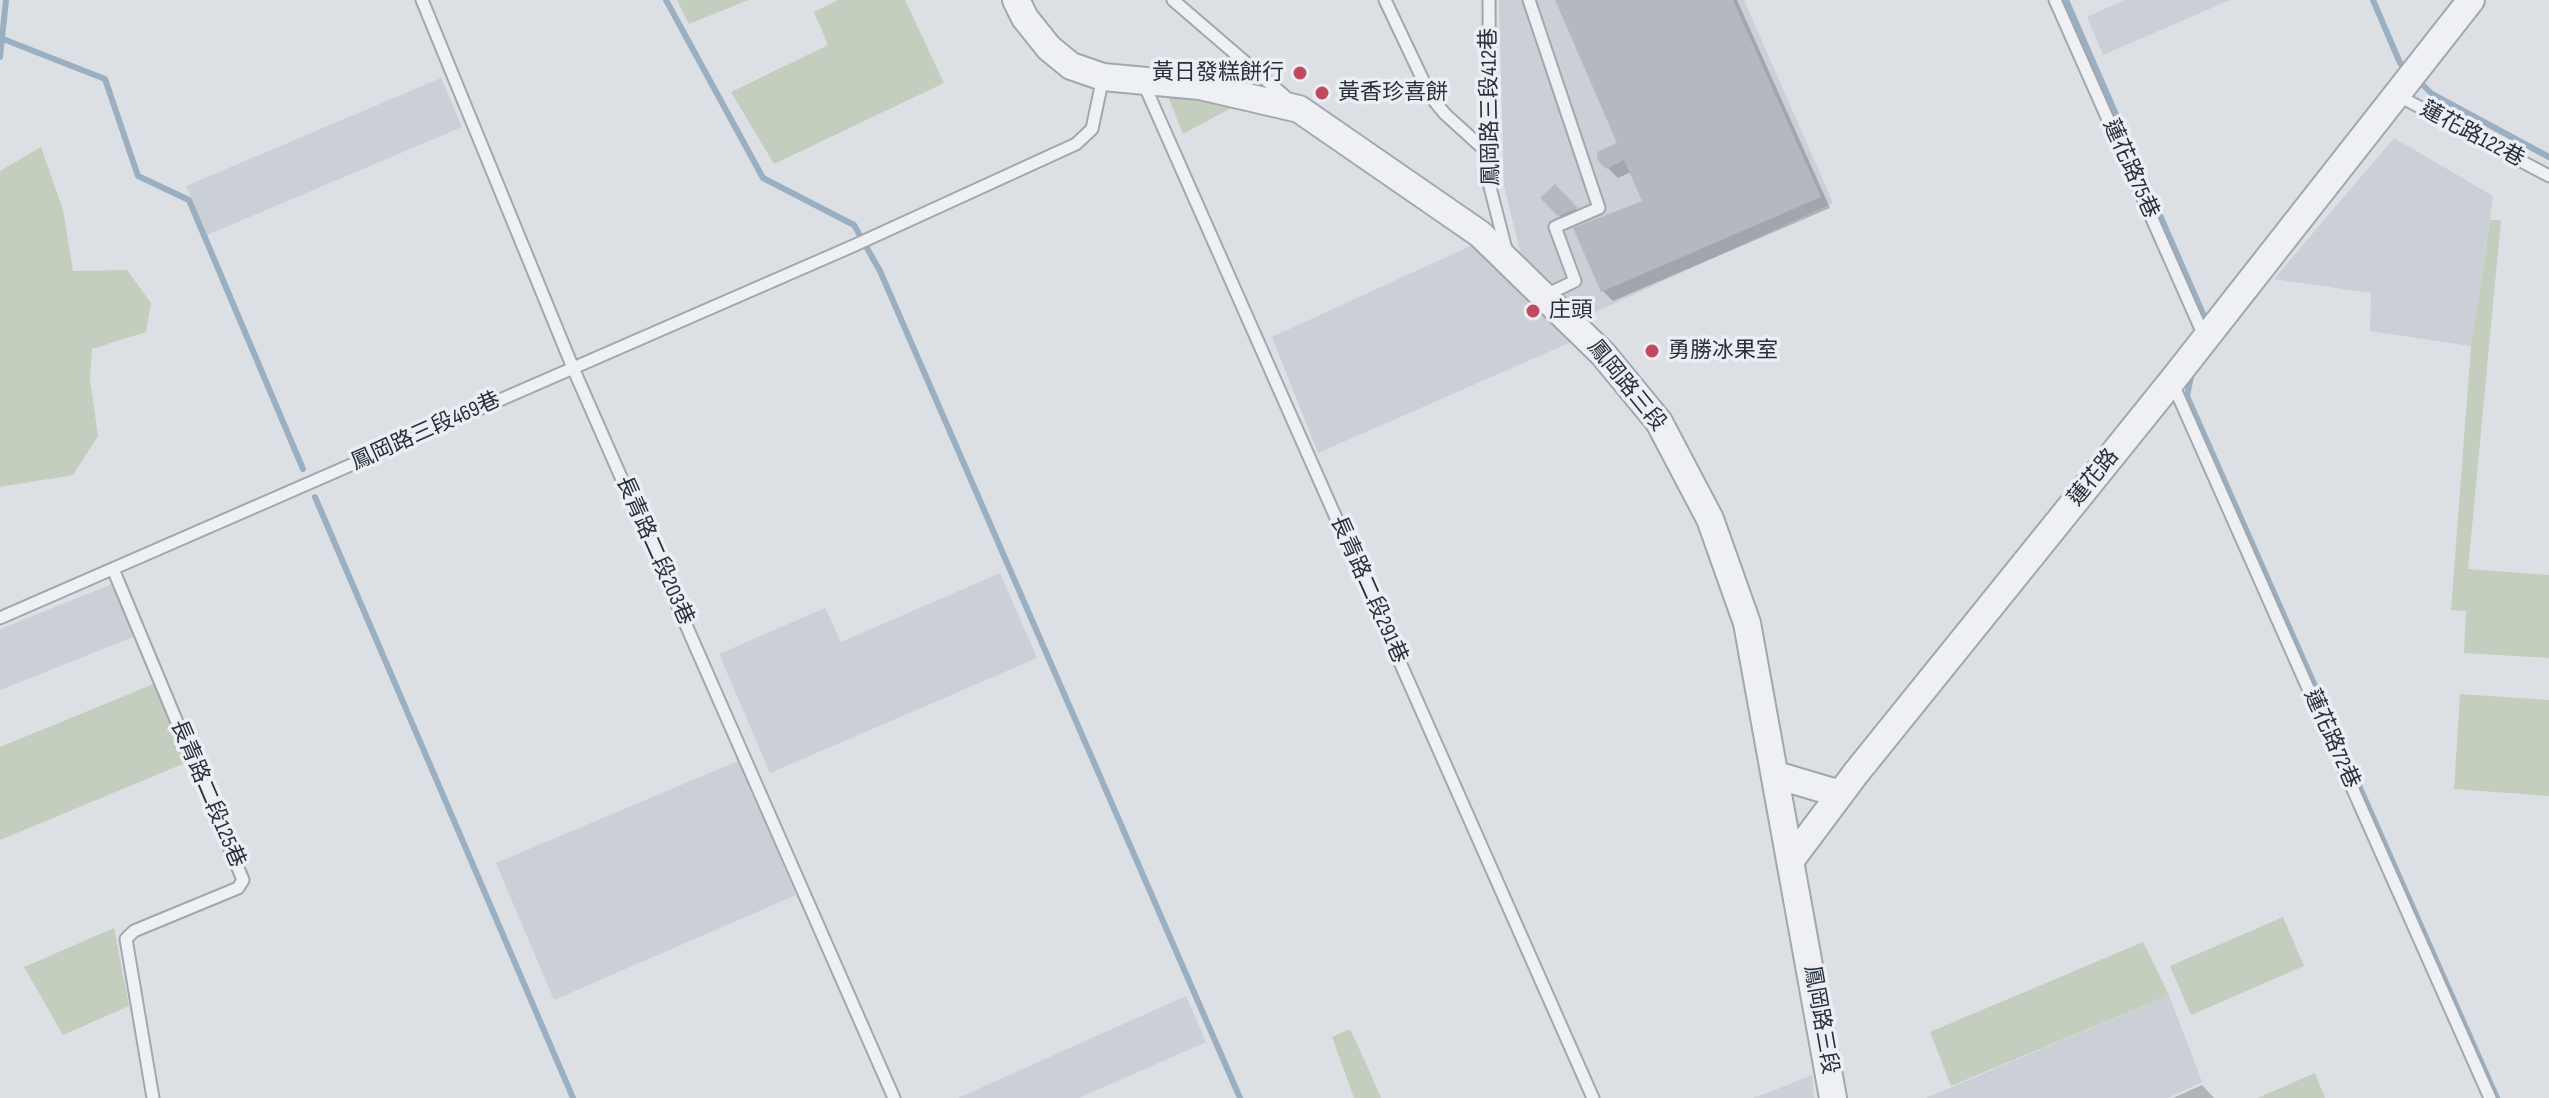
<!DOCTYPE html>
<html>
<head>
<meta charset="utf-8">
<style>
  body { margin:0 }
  canvas { display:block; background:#dce0e5 }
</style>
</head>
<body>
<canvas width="2549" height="1098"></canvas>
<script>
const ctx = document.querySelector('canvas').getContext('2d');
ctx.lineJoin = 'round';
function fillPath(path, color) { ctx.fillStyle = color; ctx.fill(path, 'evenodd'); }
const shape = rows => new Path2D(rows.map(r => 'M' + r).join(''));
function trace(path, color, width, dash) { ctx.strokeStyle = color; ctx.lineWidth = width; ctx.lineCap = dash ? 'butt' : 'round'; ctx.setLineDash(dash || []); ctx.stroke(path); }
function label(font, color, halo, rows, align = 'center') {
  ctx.font = font + ' "Sofia Sans Condensed","Noto Sans TC",sans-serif'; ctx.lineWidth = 7; ctx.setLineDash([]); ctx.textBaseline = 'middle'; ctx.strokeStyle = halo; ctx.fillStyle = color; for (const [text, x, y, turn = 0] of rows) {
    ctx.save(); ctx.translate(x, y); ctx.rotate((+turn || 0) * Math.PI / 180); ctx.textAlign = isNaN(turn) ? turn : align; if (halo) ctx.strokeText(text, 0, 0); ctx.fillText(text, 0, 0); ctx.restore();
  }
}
fillPath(shape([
  [1499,0,1744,0,1833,203,1583,318,1523,263,1504,186],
  [2124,0,2230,0,2103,55,2087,17],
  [441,78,462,127,207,235,186,186],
  [2394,138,2493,196,2471,346,2370,331,2371,293,2274,279],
  [1479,242,1578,339,1318,453,1272,337],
  [1000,573,1037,658,770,773,719,654,825,608,841,642],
  [117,582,138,635,0,690,0,629],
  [738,761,796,895,554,1000,496,863],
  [2169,995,2202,1082,2168,1098,1926,1098],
  [1186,996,1206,1042,1079,1098,958,1098],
  [1812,1075,1814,1098,1752,1098,1770,1092]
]), '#cbcfd6');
fillPath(shape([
  [677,0,748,0,689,24],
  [838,0,905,0,944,83,774,164,731,92,828,45,814,12],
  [1166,91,1242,102,1183,134],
  [41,147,63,210,73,271,127,270,151,303,146,332,92,349,90,379,98,436,73,475,0,487,0,171],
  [2490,220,2501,220,2468,569,2549,575,2549,658,2464,653,2466,611,2451,610,2471,346],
  [156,683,185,763,0,840,0,747],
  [2460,694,2549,700,2549,796,2454,789],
  [2283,917,2304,966,2191,1015,2170,966],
  [114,928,129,1006,63,1035,24,967],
  [2143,942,2169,995,1951,1086,1930,1032],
  [1350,1029,1368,1068,1381,1098,1354,1098,1332,1037],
  [2315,1073,2325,1098,2257,1098]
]), '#c3cebe');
fillPath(shape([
  [1557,0,1737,0,1830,208,1613,301,1603,291,1644,202,1631,172,1618,178,1600,160,1620,144],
  [1555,187,1581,214,1565,221,1543,198],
  [2202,1085,2214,1098,2173,1098]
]), '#0003');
trace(shape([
  [666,0,763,178,854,225,880,271,1240,1098],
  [2066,0,2204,316],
  [2373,0,2400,63,2407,70],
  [3,39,105,79,138,176,189,200,303,469],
  [0,57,6,0],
  [2418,80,2432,94,2549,157],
  [2192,372,2187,396,2497,1098],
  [315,497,573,1098]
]), '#9aafc2', 6);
fillPath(shape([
  [1555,0,1733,0,1821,197,1601,292,1573,228,1642,201,1624,160,1606,169,1598,161,1597,152,1617,143],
  [1555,184,1575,205,1578,208,1558,216,1540,198]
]), '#b4b9c1');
const service = shape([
  [422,0,573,368,894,1098],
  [1173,0,1288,99],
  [1385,0,1431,97,1445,114,1488,153],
  [1489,0,1490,187,1507,253],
  [1529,0,1599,208,1555,227,1575,281,1546,295],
  [2055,0,2204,336],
  [1143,82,1593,1098],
  [2395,94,2549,176],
  [2172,382,2490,1098],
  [113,569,243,880,238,888,134,931,126,939,153,1098],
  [0,618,853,246,1076,144,1092,129,1103,77]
]);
const tertiary = shape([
  [1016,0,1025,18,1049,48,1071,66,1103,77,1200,86,1299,109,1480,234,1603,354,1659,422,1710,519,1747,623,1833,1098],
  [1776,775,1840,794],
  [1791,860,1856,773,2172,381,2471,0]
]);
trace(service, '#a2a7ae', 15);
trace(tertiary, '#a2a7ae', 30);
trace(service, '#eef0f4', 11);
trace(tertiary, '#eef0f4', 26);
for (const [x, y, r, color] of [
  [1300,73,8,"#c04b61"],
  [1322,93,8,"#c04b61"],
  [1533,311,8,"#c04b61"],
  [1652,351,8,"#c04b61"]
]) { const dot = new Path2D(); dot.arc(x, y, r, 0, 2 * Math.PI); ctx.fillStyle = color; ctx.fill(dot); trace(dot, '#ebeff3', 3); }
label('22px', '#272f3a', '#ebeff3', [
  ["黃日發糕餅行",1284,73,"right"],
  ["黃香珍喜餅",1338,93],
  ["庄頭",1549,311],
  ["勇勝冰果室",1668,351]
], 'left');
label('22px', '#272f3a', '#ebeff3', [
  ["鳳岡路三段412巷",1491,107,-91],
  ["蓮花路122巷",2472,135,28],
  ["蓮花路75巷",2130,169,66],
  ["鳳岡路三段",1626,386,51],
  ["鳳岡路三段469巷",426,432,-24],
  ["蓮花路",2094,478,-51],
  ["長青路二段203巷",654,551,66],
  ["長青路二段291巷",1368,590,66],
  ["蓮花路72巷",2331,739,66],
  ["長青路二段125巷",207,794,67],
  ["鳳岡路三段",1820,1020,80]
]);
</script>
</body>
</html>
